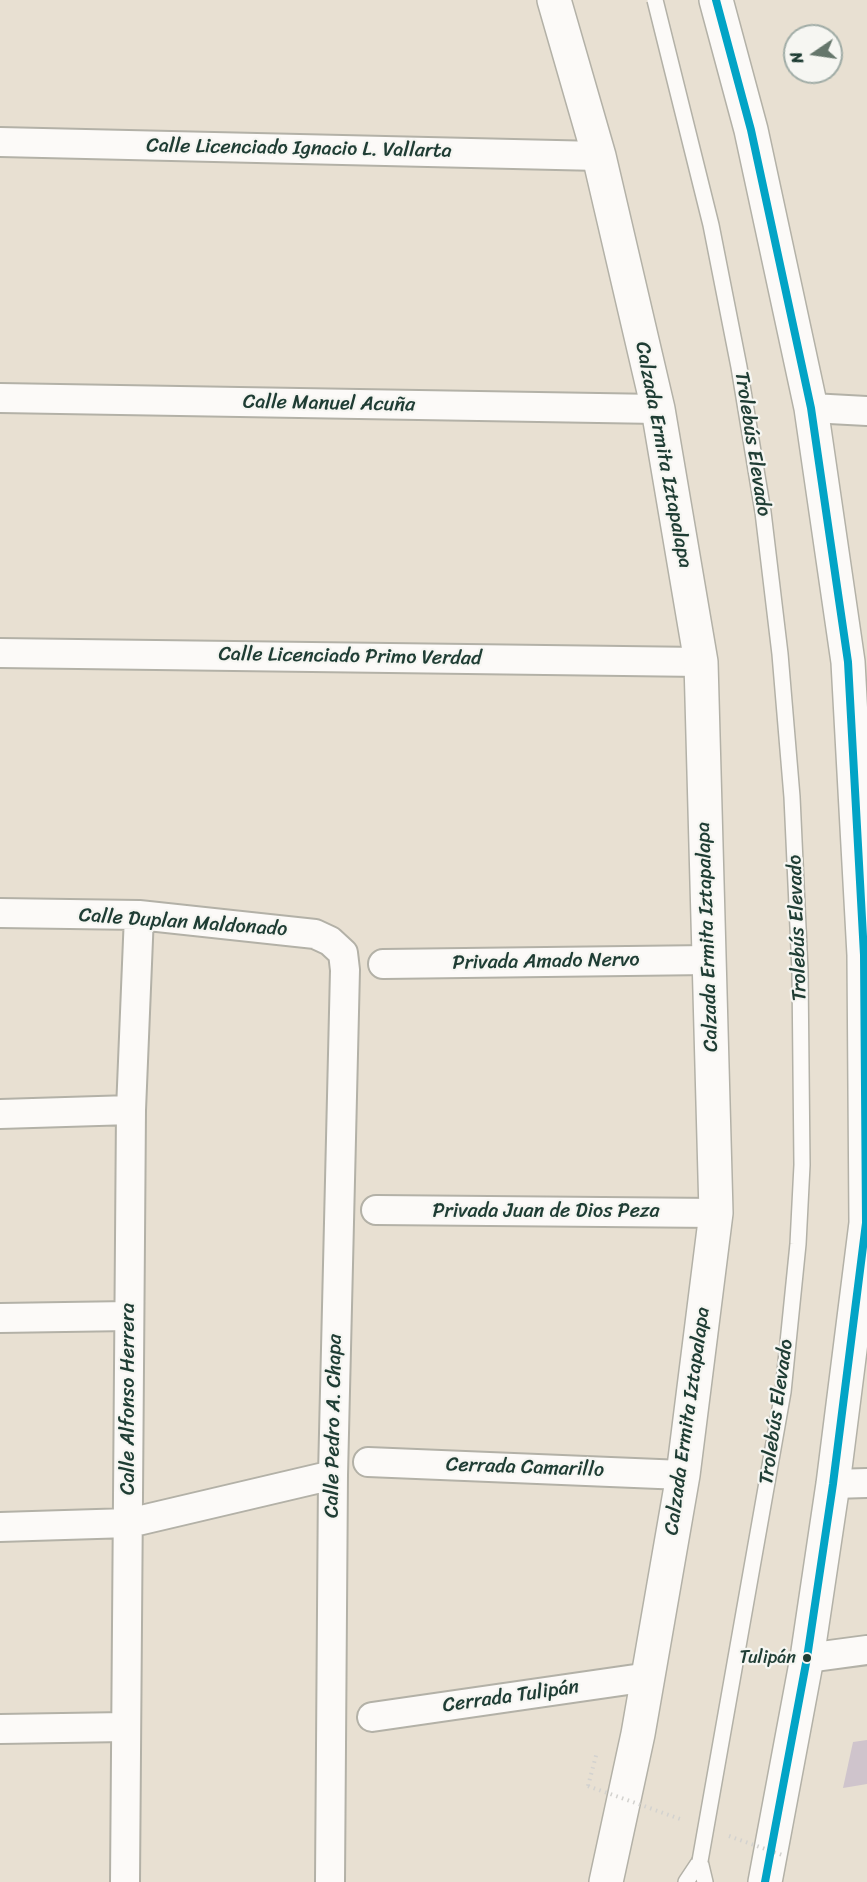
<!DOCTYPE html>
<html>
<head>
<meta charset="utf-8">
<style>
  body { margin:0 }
  #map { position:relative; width:867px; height:1882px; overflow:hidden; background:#e8e0d2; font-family:Sriracha,sans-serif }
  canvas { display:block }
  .north { position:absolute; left:783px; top:24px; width:60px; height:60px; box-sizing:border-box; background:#f6f6f2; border:2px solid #a0aca6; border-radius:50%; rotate:257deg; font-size:16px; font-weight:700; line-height:24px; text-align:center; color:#1f3d34 }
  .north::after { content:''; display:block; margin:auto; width:21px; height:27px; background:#65766b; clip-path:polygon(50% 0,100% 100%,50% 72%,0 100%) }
</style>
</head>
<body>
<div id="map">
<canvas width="867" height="1882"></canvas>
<div class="north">N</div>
</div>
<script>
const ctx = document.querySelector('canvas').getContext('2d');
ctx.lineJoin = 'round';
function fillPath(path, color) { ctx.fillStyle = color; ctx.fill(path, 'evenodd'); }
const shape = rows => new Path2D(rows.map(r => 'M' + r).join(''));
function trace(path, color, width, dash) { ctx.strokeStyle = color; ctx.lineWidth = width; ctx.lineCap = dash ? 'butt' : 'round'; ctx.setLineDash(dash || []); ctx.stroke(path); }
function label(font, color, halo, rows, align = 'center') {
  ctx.font = font + ' Sriracha,sans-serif'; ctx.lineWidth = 4.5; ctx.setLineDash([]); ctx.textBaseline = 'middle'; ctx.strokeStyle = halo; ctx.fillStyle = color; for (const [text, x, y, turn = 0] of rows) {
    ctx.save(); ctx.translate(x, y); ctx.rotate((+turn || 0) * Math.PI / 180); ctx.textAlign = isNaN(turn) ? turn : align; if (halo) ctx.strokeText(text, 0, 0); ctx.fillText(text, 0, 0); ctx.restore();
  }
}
fillPath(shape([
  [867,1740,867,1784,843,1788,853,1742]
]), '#cfc4cc');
const service = shape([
  [700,1861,705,1882],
  [686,1882,700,1861]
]);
const minor = shape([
  [0,142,599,156],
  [0,398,658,409],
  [811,408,867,411],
  [0,653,701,662],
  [0,913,139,915,315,934,330,941,343,953,345,970,333,1475,330,1882],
  [383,964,709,960],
  [0,1114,131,1110],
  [376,1210,716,1213],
  [0,1318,129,1316],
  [368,1462,683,1475],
  [833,1484,867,1483],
  [0,1527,129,1523,333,1475],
  [807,1658,867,1650],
  [372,1717,649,1677],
  [0,1729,125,1727],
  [125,1882,131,1110,139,915]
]);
const primary = shape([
  [554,0,599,156,658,409,701,662,716,1213,683,1475,638,1734,606,1882],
  [716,0,751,130,811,408,848,662,864,955,866,1223,833,1484,807,1658,765,1882]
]);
trace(service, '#b3b1a7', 18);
trace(minor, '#b3b1a7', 32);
trace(primary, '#b3b1a7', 36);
trace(shape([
  [588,1786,597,1752]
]), '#d3d2cf', 4, [1.5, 4.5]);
trace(service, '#fcfaf8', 15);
trace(minor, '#fcfaf8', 28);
trace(primary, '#fcfaf8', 33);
const serviceBridge = shape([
  [655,0,711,225,739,367,763,512,780,654,792,797,800,971,802,1165,798,1244,783,1392,700,1861]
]);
trace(serviceBridge, '#b3b1a7', 18, []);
trace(shape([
  [588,1786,683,1820],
  [729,1836,785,1856]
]), '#d3d2cf', 4, [1.5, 4.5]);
trace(serviceBridge, '#fcfaf8', 15);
trace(shape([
  [716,0,751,130,811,408,848,662,864,955,866,1223,833,1484,807,1658,765,1882]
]), '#02a4c6', 8);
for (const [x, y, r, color] of [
  [807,1658,5,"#1f3d34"]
]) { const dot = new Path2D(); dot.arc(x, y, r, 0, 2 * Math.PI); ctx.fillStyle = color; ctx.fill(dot); trace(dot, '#f6f6f2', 2); }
label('18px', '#1f3d34', '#f6f6f2', [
  ["Tulipán",796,1658]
], 'right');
label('20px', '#1f3d34', '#f6f6f2', [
  ["Calle Licenciado Ignacio L. Vallarta",299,149,1],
  ["Calle Manuel Acuña",329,404,1],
  ["Trolebús Elevado",752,444,81],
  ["Calzada Ermita Iztapalapa",663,455,79],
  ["Calle Licenciado Primo Verdad",350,657,1],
  ["Calle Duplan Maldonado",183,923,4],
  ["Trolebús Elevado",798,928,-92],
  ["Calzada Ermita Iztapalapa",708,937,-92],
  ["Privada Amado Nervo",546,962,-1],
  ["Privada Juan de Dios Peza",546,1212],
  ["Calle Alfonso Herrera",129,1399,-90],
  ["Trolebús Elevado",777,1412,-82],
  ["Calzada Ermita Iztapalapa",688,1421,-82],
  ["Calle Pedro A. Chapa",334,1426,-89],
  ["Cerrada Camarillo",525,1468,2],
  ["Cerrada Tulipán",511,1697,-8]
]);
</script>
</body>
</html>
